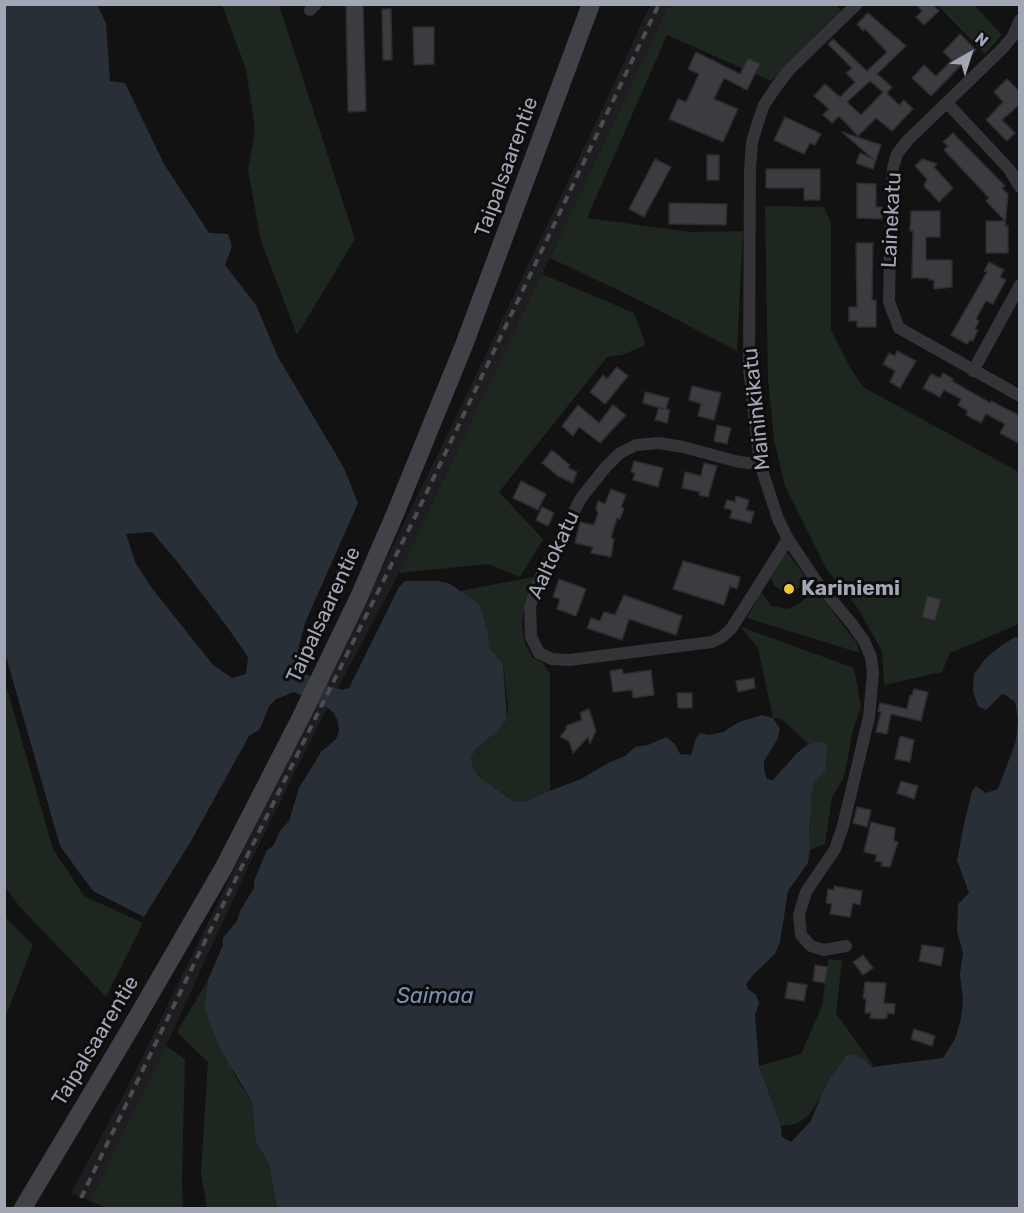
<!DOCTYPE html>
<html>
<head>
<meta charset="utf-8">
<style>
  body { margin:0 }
  #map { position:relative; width:1024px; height:1213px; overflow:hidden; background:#121213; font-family:Rubik,sans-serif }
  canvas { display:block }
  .frame { position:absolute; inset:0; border:6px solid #a3a6b4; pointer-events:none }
  .north { position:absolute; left:940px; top:24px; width:60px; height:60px; -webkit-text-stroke:4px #0d0d0e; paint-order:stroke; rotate:39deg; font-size:16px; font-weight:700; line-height:24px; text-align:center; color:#a3a6b4 }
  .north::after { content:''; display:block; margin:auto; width:21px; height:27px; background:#a3a6b4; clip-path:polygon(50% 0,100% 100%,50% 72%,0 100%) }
</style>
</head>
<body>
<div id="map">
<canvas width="1024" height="1213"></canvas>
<div class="frame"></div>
<div class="north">N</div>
</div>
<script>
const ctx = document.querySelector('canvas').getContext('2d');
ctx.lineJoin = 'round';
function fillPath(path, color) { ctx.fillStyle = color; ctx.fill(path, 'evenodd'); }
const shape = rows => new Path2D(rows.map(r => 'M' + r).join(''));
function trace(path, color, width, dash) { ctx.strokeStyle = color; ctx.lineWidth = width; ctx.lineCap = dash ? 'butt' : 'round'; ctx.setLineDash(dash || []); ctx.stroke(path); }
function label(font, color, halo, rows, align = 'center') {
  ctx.font = font + ' Rubik,sans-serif'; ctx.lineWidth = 6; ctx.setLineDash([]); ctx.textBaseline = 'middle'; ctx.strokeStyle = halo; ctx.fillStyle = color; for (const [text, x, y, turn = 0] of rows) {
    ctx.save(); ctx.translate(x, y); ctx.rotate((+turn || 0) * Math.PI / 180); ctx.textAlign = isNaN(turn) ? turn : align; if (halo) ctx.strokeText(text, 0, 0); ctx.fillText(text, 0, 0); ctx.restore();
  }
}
fillPath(shape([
  [650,5,669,5,550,258,399,573,322,718,248,867,166,1046,90,1201,71,1193,126,1090,454,421,607,99]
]), '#1e1e20');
fillPath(shape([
  [222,5,279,5,355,239,297,335,261,241,248,170,255,130,246,69],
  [669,5,837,5,842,12,771,81,667,35,587,218,690,232,743,231,737,351,639,300,550,258],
  [937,5,974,5,1002,35,985,54],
  [765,206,824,207,831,223,831,330,850,367,863,387,1019,472,1019,624,950,653,942,672,884,685,882,651,857,607,827,570,785,486,774,440,768,379],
  [542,274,634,313,646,345,622,355,607,357,499,492,543,539,520,577,488,564,399,573],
  [787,552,806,578,802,587,792,590,782,590,774,586,771,578],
  [533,577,525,600,522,624,525,644,533,658,542,662,550,674,550,791,526,802,514,802,479,777,472,769,471,758,475,748,494,734,507,720,508,706,503,664,489,647,488,633,459,591],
  [816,590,856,642,860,653,747,618,761,592,772,606,787,609,800,603],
  [741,627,854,668,861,707,853,730,844,777,832,798,825,844,810,850,809,823,812,809,809,801,814,783,825,772,821,741,808,744,782,719,773,718,758,648],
  [5,682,53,849,84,896,143,923,106,997,20,907,5,887],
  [5,917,33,945,5,1018,4,917],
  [828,959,842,961,836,1013,873,1065,872,1067,866,1061,828,1081,820,1099,808,1116,796,1124,781,1126,759,1066,801,1054,822,1006],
  [208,980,204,1007,236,1078,252,1102,256,1142,269,1164,277,1208,207,1208,201,1174,208,1062,177,1032],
  [166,1046,185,1059,182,1179,183,1208,106,1208,90,1201]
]), '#1e2620');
fillPath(shape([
  [5,5,97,5,106,23,110,81,125,83,164,164,209,233,228,234,232,246,225,265,256,305,278,357,344,468,358,503,305,623,296,658,298,667,303,672,324,684,342,690,349,688,399,587,405,581,439,581,450,584,479,604,488,633,489,647,503,664,507,720,494,734,476,748,471,758,473,769,479,777,514,802,526,802,542,794,581,779,610,762,625,756,635,747,648,745,666,737,675,744,680,754,691,755,696,738,700,733,709,735,723,732,739,722,762,715,773,718,780,729,777,740,764,761,764,769,767,779,773,780,796,754,808,744,821,741,827,746,825,772,814,783,810,801,812,809,809,823,810,850,808,863,788,891,780,942,775,954,753,975,746,984,748,989,756,995,759,1003,755,1015,759,1066,781,1126,782,1137,791,1142,810,1122,828,1081,846,1056,854,1054,866,1061,872,1067,943,1058,955,1039,961,1019,963,1000,960,974,963,953,957,931,958,904,969,893,957,860,964,824,972,791,976,786,986,793,998,789,1016,741,1018,719,1015,702,1007,696,1002,694,986,710,978,706,973,691,974,674,986,658,1002,645,1015,637,1019,637,1019,1208,277,1208,269,1164,256,1142,252,1102,221,1050,204,1007,208,980,223,945,223,938,237,921,240,911,254,888,254,881,267,850,273,846,280,831,289,821,299,788,321,752,336,739,339,731,338,721,333,712,326,707,294,692,276,699,269,706,260,729,249,736,191,841,144,917,93,891,60,846,5,653],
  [152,532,176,560,228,628,248,657,246,674,232,678,213,665,151,587,135,562,126,534]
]), '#282f37');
const building = shape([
  [346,4,363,4,366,111,348,112,346,4],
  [916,4,932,4,939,11,924,25,916,17,922,11,916,4],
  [382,9,391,9,392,60,383,60,382,9],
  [868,13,906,46,877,74,892,87,887,93,899,105,904,100,913,109,892,131,876,118,858,136,839,116,832,123,823,115,829,109,814,96,825,84,840,97,855,82,846,73,852,68,828,44,833,39,867,71,887,52,865,29,863,31,857,24,868,13],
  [870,81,883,92,861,115,847,102,870,81],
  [413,27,434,27,434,64,414,65,413,27],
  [960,34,976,50,931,96,912,78,924,65,936,76,952,60,943,52,960,34],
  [696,52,740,74,748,58,760,64,747,90,724,78,714,99,738,109,723,142,669,119,678,99,686,102,699,74,688,69,696,52],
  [1007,79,1020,92,1020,104,1002,120,1015,133,1007,141,986,120,1003,102,994,92,1007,79],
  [785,117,821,134,815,145,810,143,804,154,774,140,785,117],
  [842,132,881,145,873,169,856,163,860,153,873,159,842,132],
  [953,133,1005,186,1002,188,1008,194,1005,226,1008,226,1008,253,986,253,986,221,1005,221,986,201,989,198,944,150,948,146,943,142,953,133],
  [707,155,719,155,719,180,707,180,707,155],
  [655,159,671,167,644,217,629,209,655,159],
  [922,159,937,164,934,167,953,188,939,202,924,186,927,179,915,166,922,159],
  [766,169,820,169,820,200,804,200,804,188,766,188,766,169],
  [857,183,876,184,876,207,882,207,882,219,857,218,857,183],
  [669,203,727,204,726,225,669,224,669,203],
  [911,211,940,211,940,237,926,237,926,260,952,260,952,287,934,289,934,280,929,280,929,278,912,278,913,231,910,231,911,211],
  [856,243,873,243,872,300,876,300,876,327,857,327,857,321,849,321,849,307,857,307,856,243],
  [989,262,1004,270,1000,277,1006,280,993,304,986,301,976,319,979,321,975,329,978,330,973,341,970,340,967,344,951,335,987,272,984,271,989,262],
  [897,351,916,361,900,388,890,382,895,371,883,364,889,353,895,356,897,351],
  [617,367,628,376,605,404,590,392,603,375,607,379,617,367],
  [943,373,953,379,952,381,990,403,991,401,1020,416,1020,444,1000,433,1005,424,986,414,981,423,966,415,968,411,958,405,961,399,944,390,940,397,923,388,931,374,940,378,943,373],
  [692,386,721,393,714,420,698,416,701,404,689,400,692,386],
  [645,392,669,398,666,409,670,410,667,423,655,420,659,407,663,409,643,403,645,392],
  [578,405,599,423,613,405,626,415,600,443,579,427,573,436,562,426,578,405],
  [717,425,731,428,727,444,714,441,717,425],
  [552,450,570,465,568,468,577,472,573,483,558,476,542,463,552,450],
  [634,461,663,468,658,487,633,480,635,473,631,472,634,461],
  [704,463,717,466,708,497,699,495,700,492,682,488,685,472,701,476,704,463],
  [521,481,546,494,538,510,513,498,521,481],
  [611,489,626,495,621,507,624,508,620,519,617,518,611,538,614,539,611,557,591,553,593,547,575,543,580,522,594,525,598,513,596,508,598,501,605,504,611,489],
  [736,496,749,500,746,510,754,512,751,523,730,518,732,510,724,508,727,500,735,502,736,496],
  [542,507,554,513,548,526,536,520,542,507],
  [683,561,740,577,737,589,730,586,724,605,673,589,683,561],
  [559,579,586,589,576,616,557,609,560,599,553,597,559,579],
  [624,595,682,616,676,635,629,619,622,640,587,628,591,618,600,621,604,612,615,615,624,595],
  [927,596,941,599,935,621,922,617,927,596],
  [622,669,623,674,651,670,654,695,633,698,632,690,613,692,610,671,622,669],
  [754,678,755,688,738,692,736,681,754,678],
  [914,689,928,692,921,721,891,714,887,734,876,732,881,712,878,711,880,703,907,709,910,695,912,696,914,689],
  [677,693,692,693,692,708,678,708,677,693],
  [589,709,596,731,590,744,588,737,573,753,569,741,560,737,567,728,566,726,582,720,580,713,589,709],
  [900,736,914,740,910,762,895,759,900,736],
  [901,781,918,786,914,799,897,793,901,781],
  [857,807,871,810,867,827,853,823,857,807],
  [871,822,895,828,894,841,898,842,890,867,881,866,882,862,875,861,877,855,864,852,871,822],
  [834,886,862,891,860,905,853,903,850,917,830,914,832,904,826,903,828,889,834,890,834,886],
  [922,945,944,948,941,966,919,961,922,945],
  [863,955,873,968,863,975,853,962,863,955],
  [815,965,828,967,825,983,813,981,815,965],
  [788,982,807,985,804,1001,785,998,788,982],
  [865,982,886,983,884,1003,895,1004,894,1014,887,1013,887,1018,880,1019,870,1018,871,1013,865,1013,866,999,863,998,865,982],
  [914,1029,935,1036,932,1046,911,1039,914,1029]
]);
fillPath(building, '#3c3c40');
trace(building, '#2c2c2f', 1.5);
trace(shape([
  [310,10,316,4],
  [1020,20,1013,36,1003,48,907,141,897,154,893,168,891,205,889,302,899,328,1020,396],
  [947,103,1009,169,1020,187],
  [973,371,1020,285],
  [760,464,739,462,683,447,659,443,636,445,620,453,605,468,581,498,536,586,530,607,531,637,539,653,552,659,569,660,712,642,722,637,731,629,788,539],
  [846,946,824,950,811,946,801,935,799,915,806,892,835,849,843,826,869,717,873,673,871,657,864,641,852,624,817,582,788,539,778,519,760,464,749,369,750,169,752,142,758,122,764,105,776,87,789,70,857,4]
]), '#333338', 12);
trace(shape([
  [23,1208,136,1019,224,867,302,715,359,597,395,514,464,345,591,4]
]), '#414248', 18);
trace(shape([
  [81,1198,207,937,415,517,659,4]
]), '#4c4d53', 4, [8, 6]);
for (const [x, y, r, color] of [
  [789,589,6,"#f3c82a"]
]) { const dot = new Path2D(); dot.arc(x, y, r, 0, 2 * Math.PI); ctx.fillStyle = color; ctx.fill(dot); trace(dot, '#0d0d0e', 2); }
label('21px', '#a3a6b4', '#0d0d0e', [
  ["Taipalsaarentie",507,167,-70],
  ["Lainekatu",892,220,-87],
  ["Maininkikatu",757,409,-96],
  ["Aaltokatu",554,555,-65],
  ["Taipalsaarentie",324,615,-65],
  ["Taipalsaarentie",96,1041,-59]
]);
label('bold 21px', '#a3a6b4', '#0d0d0e', [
  ["Kariniemi",801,589]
], 'left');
label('italic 22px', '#7990b0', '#0d0d0e', [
  ["Saimaa",435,997]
]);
</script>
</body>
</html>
